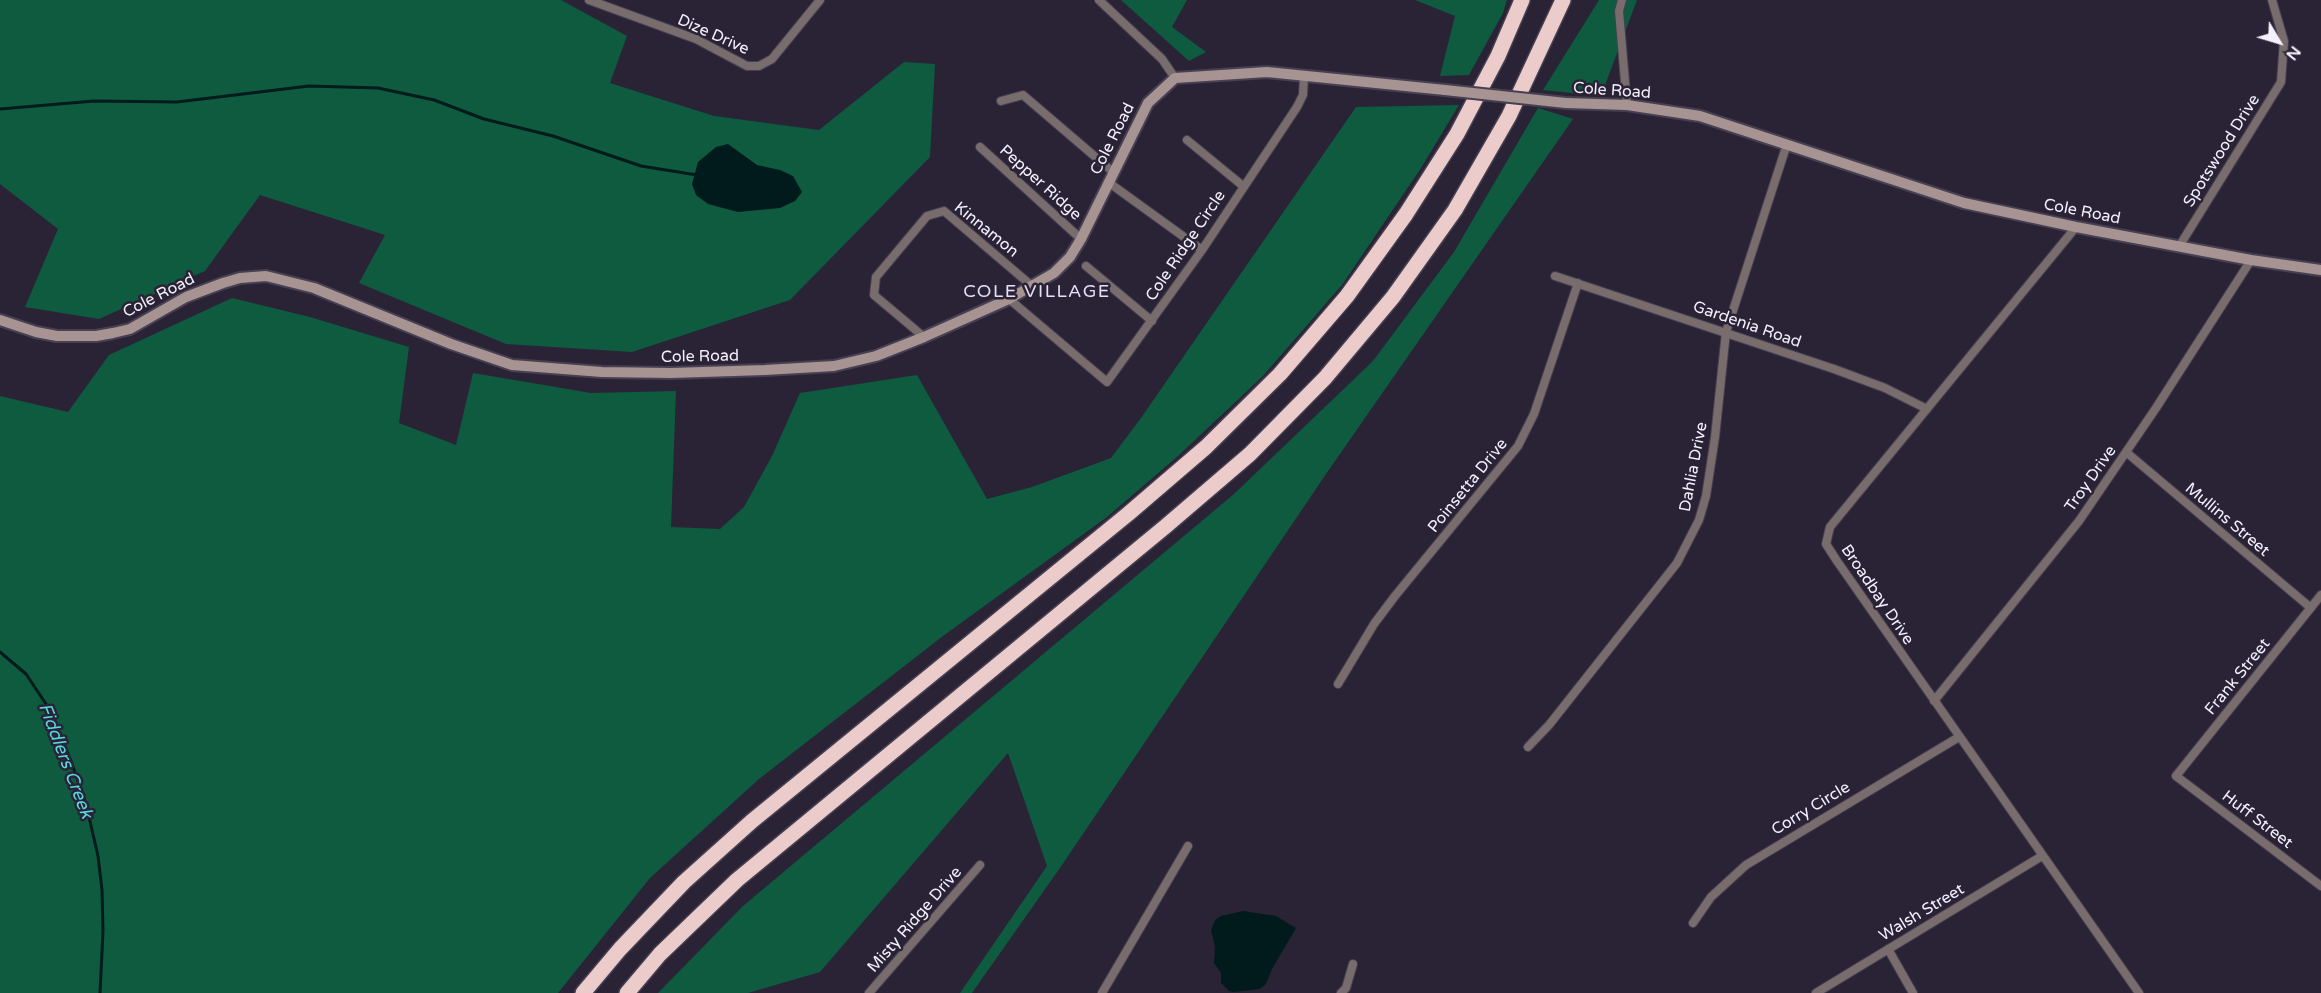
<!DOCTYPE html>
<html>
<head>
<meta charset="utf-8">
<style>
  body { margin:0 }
  #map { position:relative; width:2321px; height:993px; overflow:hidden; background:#2a2336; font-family:"Varela Round",sans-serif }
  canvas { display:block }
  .north { position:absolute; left:2249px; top:12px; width:60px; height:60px; -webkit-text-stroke:4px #2a2336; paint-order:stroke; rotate:128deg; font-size:16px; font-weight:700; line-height:24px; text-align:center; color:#f4f0fd }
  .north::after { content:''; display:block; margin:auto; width:21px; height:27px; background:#f4f0fd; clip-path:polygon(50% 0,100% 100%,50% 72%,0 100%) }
</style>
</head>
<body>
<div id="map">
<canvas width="2321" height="993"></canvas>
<div class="north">N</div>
</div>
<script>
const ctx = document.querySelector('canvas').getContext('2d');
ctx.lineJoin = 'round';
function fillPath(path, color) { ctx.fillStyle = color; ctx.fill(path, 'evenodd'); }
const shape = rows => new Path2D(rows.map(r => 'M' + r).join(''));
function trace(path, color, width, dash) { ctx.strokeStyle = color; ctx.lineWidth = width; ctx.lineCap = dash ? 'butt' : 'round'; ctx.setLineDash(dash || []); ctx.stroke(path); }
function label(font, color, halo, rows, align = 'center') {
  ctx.font = font + ' "Varela Round",sans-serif'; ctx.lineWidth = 5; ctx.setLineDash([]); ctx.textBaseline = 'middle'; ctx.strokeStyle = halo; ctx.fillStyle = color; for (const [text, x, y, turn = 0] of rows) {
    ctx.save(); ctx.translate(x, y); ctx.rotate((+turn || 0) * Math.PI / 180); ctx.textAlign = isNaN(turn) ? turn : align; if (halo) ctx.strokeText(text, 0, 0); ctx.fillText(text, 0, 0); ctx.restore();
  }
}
fillPath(shape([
  [0,0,561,0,627,36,610,83,714,116,819,130,904,62,935,64,930,157,790,300,632,352,506,344,359,283,385,235,260,195,205,271,99,319,25,307,58,229,0,184],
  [1121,0,1187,0,1172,27,1206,52,1189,61],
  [1415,0,1507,0,1503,13,1469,75,1440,76,1455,16],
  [1599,0,1637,0,1601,96,1543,90],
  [1459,105,1421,168,1342,285,1262,377,1178,456,1107,517,943,636,759,779,650,878,558,993,0,993,0,396,68,412,109,355,232,298,310,317,409,347,399,423,456,445,473,373,591,393,676,391,671,527,720,529,744,507,772,456,800,393,917,375,987,499,1032,487,1111,458,1141,418,1356,107],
  [1538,108,1573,119,1326,474,1062,865,972,993,960,993,1047,866,1008,753,820,972,748,993,658,993,743,906,1234,494,1373,361,1454,252]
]), '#0e5b40');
fillPath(shape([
  [728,144,757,165,780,170,793,176,802,192,795,201,780,208,738,212,708,204,696,195,692,184,698,162,716,147],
  [1243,911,1276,916,1296,928,1272,969,1266,984,1260,989,1234,992,1229,991,1221,983,1221,973,1214,963,1215,947,1211,930,1215,920,1221,916]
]), '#011b1d');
trace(shape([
  [0,109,94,101,177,102,309,86,378,88,434,100,484,119,553,136,641,166,697,175],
  [0,652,26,674,48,707,71,761,86,804,98,856,102,890,103,931,100,993]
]), '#011b1d', 3);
const street = shape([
  [589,0,696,39,747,66,759,66,772,59,820,0],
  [1099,0,1162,59,1175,78],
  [1622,0,1619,11,1627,105],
  [1001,101,1023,95,1113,172],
  [1187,140,1243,186],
  [980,147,1081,239],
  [1108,182,1202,250],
  [2076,227,1830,527,1826,544,1837,561,2139,993],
  [2180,245,2281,82,2284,41,2272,0],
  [1086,266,1152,321],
  [1555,276,1834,369,1885,388,1927,409],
  [1009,299,1107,382,1202,250,1297,107,1303,95,1304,77],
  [924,337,874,295,876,277,927,216,944,211,1032,286],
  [2126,452,2311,608],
  [2321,595,2176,776,2321,886],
  [1338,684,1374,624,1395,596,1518,446,1534,414,1578,283],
  [1934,701,2079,521,2156,408,2251,260],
  [1528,747,1549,725,1677,563,1699,520,1706,496,1715,437,1726,332,1787,144],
  [1693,923,1711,897,1746,865,1959,737],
  [1888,949,1913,993],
  [869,993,980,865],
  [1102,993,1188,846],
  [1341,993,1346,988,1353,964],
  [1816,993,2042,856]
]);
const secondary = shape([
  [1566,103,1627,105,1700,116,1964,203,2076,227,2251,260,2321,270],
  [0,320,36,332,57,336,96,336,113,333,130,329,186,297,223,283,240,278,266,276,314,288,451,344,512,365,602,372,671,373,765,370,834,366,876,356,924,337,1009,299,1054,273,1070,257,1081,239,1148,103,1175,78,1267,72,1445,90]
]);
const highway = shape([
  [583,993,620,949,684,882,752,821,1128,514,1206,447,1280,374,1347,296,1406,214,1457,134,1498,56,1522,0],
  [627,993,660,954,737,880,1166,526,1250,454,1325,378,1393,297,1455,210,1509,116,1563,0]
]);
trace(street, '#464052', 10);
trace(secondary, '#464052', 14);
trace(highway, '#464052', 18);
trace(street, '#796c6c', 8);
trace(secondary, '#a79392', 10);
trace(highway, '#eccccb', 15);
const secondaryBridge = shape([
  [1445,90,1566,103]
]);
trace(secondaryBridge, '#464052', 14, []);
trace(secondaryBridge, '#a79392', 10);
label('16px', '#f4f0fd', '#2a2336', [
  ["Dize Drive",713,35,24],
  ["Cole Road",1612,91,4],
  ["Cole Road",1113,139,-63],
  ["Spotswood Drive",2222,151,-58],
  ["Pepper Ridge",1040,183,42],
  ["Cole Road",2082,212,11],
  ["Kinnamon",986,230,39],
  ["Cole Ridge Circle",1186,246,-56],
  ["Cole Road",159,296,-27],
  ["Gardenia Road",1747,325,19],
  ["Cole Road",700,357,-1],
  ["Dahlia Drive",1694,467,-79],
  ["Troy Drive",2091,479,-55],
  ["Poinsetta Drive",1468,486,-51],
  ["Mullins Street",2227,520,40],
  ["Broadbay Drive",1877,595,56],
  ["Frank Street",2238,677,-51],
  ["Corry Circle",1811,809,-31],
  ["Huff Street",2257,820,37],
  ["Walsh Street",1922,913,-31],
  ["Misty Ridge Drive",915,920,-49]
]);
ctx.letterSpacing = '1.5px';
label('18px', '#e7def8', '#2a2336', [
  ["COLE VILLAGE",1037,292]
]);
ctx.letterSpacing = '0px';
label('italic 18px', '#55d9e2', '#2a2336', [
  ["Fiddlers Creek",65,761,69]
]);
</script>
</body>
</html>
